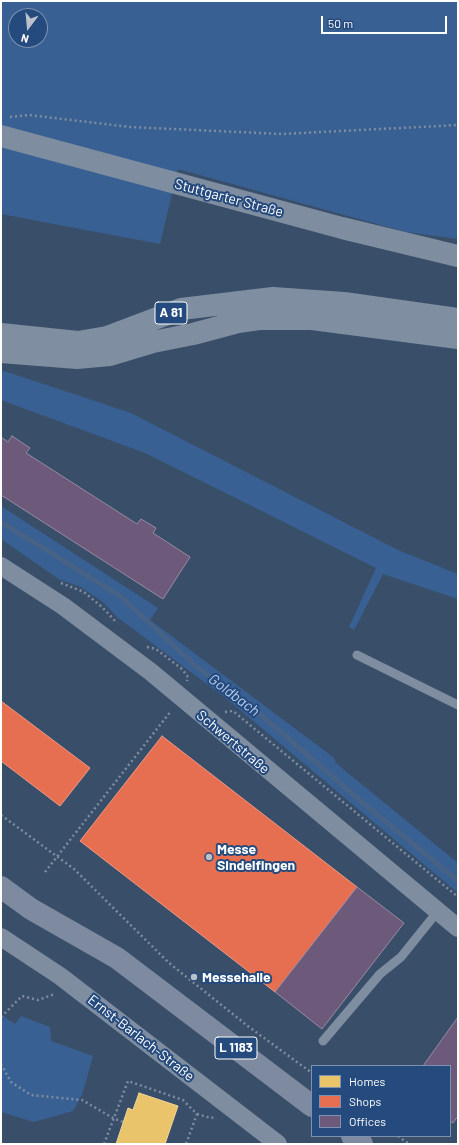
<!DOCTYPE html>
<html>
<head>
<meta charset="utf-8">
<style>
  body { margin:0 }
  #map { position:relative; width:459px; height:1145px; overflow:hidden; background:#394e69; font-family:Barlow,sans-serif }
  canvas { display:block }
  .frame { position:absolute; inset:0; border:2px solid #fff; pointer-events:none }
  .legend { position:absolute; left:311px; top:1065px; width:140px; height:72px; box-sizing:border-box; background:#254a7d; border:1px solid #7c92b1; margin:0; padding:5px 7px; list-style:none; font-size:12px; color:#fff }
  .legend li { display:flex; align-items:center; gap:8px; height:20px }
  .legend b { width:20px; border:1px solid #7c92b1 }
  .north { position:absolute; left:8px; top:8px; width:40px; height:40px; box-sizing:border-box; background:#254a7d; border:1px solid #7c92b1; border-radius:50%; rotate:196deg; font-size:11px; font-weight:700; line-height:16px; text-align:center; color:#fff }
  .north::after { content:''; display:block; margin:auto; width:14px; height:18px; background:#bac1ca; clip-path:polygon(50% 0,100% 100%,50% 72%,0 100%) }
  .scale { position:absolute; left:321px; top:16px; width:126px; height:18px; box-sizing:border-box; border:2px solid #fff; border-top:0; padding-left:5px; font-size:12px; line-height:14px; white-space:nowrap; color:#fff; -webkit-text-stroke:3px #254a7d; paint-order:stroke }
</style>
</head>
<body>
<div id="map">
<canvas width="459" height="1145"></canvas>
<div class="frame"></div>
<ul class="legend">
<li><b style="height:11px;background:#e9c46a"></b>Homes</li>
<li><b style="height:11px;background:#e76f51"></b>Shops</li>
<li><b style="height:11px;background:#6d597a"></b>Offices</li>
</ul>
<div class="north">N</div>
<div class="scale">50 m</div>
</div>
<script>
const g = document.querySelector('canvas').getContext('2d');
g.lineJoin = 'round';
function fill(path, color) {
  g.fillStyle = color;
  g.fill(path, 'evenodd');
}
function poly(rows) {
  const path = new Path2D();
  for (const r of rows) {
    path.moveTo(r[0], r[1]);
    for (let i = 2; i < r.length; i += 2) path.lineTo(r[i], r[i + 1]);
  }
  return path;
}
function stroke(path, color, width, dash) {
  g.strokeStyle = color;
  g.lineWidth = width;
  g.lineCap = dash ? 'butt' : 'round';
  g.setLineDash(dash || []);
  g.stroke(path);
}
function write(font, color, halo, rows, align = 'center') {
  g.font = font + ' Barlow,sans-serif';
  g.lineWidth = 4;
  g.setLineDash([]);
  g.textBaseline = 'middle';
  g.strokeStyle = halo;
  g.fillStyle = color;
  for (const [text, x, y, turn = 0] of rows) {
    g.save();
    g.translate(x, y);
    g.rotate((+turn || 0) * Math.PI / 180);
    g.textAlign = isNaN(turn) ? turn : align;
    if (halo) g.strokeText(text, 0, 0);
    g.fillText(text, 0, 0);
    g.restore();
  }
}
fill(poly([
  [1,1,458,1,458,239,406,232,178,169,160,244,1,214],
  [16,16,40,16,40,40,16,40],
  [1,370,131,413,398,550,458,574,458,599,383,574,354,630,349,627,376,568,145,453,1,400],
  [1,506,158,608,150,620,333,757,337,764,458,863,458,893,227,699,117,617,103,602,79,586,60,580,1,539],
  [1,1015,15,1024,21,1016,50,1027,51,1041,93,1056,82,1095,73,1111,34,1122,1,1112]
]), '#396093');
const homes = poly([
  [139,1093,178,1106,165,1144,116,1144,128,1108,133,1110,139,1093]
]);
fill(homes, '#e9c46a');
stroke(homes, '#f0d697', 1);
const shops = poly([
  [1,701,90,768,60,806,1,761,1,701],
  [162,736,357,887,275,992,80,841,162,736]
]);
fill(shops, '#e76f51');
stroke(shops, '#ee9a85', 1);
const offices = poly([
  [12,436,30,448,26,453,137,524,141,519,156,528,153,533,190,557,163,599,1,495,1,437,8,442,12,436],
  [357,887,404,923,322,1029,275,992,357,887],
  [458,1017,458,1116,453,1123,450,1121,450,1066,423,1066,458,1017]
]);
fill(offices, '#6d597a');
stroke(offices, '#998ba2', 1);
stroke(poly([
  [1,522,120,596,197,667,246,702,363,803,458,881]
]), '#486286', 5);
stroke(poly([
  [10,117,29,115,130,127,282,134,458,125],
  [61,583,84,592,103,608,117,623],
  [147,647,156,649,182,669,188,677,187,681],
  [225,712,233,711,458,897],
  [1,815,74,869,169,963,249,1027,312,1073],
  [45,872,171,711],
  [1,1017,22,996,38,1000,55,994],
  [1,1064,11,1082,31,1095,82,1100,113,1118,123,1122],
  [197,1114,211,1118,215,1117],
  [398,1136,409,1144],
  [104,1144,128,1081,183,1100,197,1114,186,1144]
]), '#7e8da0', 2.5, [2, 3]);
stroke(poly([
  [357,655,458,705],
  [323,1041,380,974,401,957,438,911]
]), '#7e8da0', 9);
stroke(poly([
  [1,566,63,606,151,672,458,928],
  [1,937,60,976,278,1144]
]), '#7e8da0', 18);
stroke(poly([
  [1,136,342,228,458,256]
]), '#7e8da0', 22);
stroke(poly([
  [1,887,31,909,117,958,312,1106],
  [352,1136,362,1144]
]), '#7d8a9f', 22);
stroke(poly([
  [1,334,78,342,107,337,181,309,273,298,344,303,458,319],
  [1,352,77,358,110,355,153,342,193,334,238,322,259,319,312,319,458,338]
]), '#7f8ea0', 22);
for (const [x, y, r, color] of [
  [209,857,4,"#bac1ca"],
  [194,977,4,"#bac1ca"]
]) {
  const dot = new Path2D();
  dot.arc(x, y, r, 0, 2 * Math.PI);
  g.fillStyle = color;
  g.fill(dot);
  stroke(dot, '#254a7d', 1.5);
}
for (const [x, y, w] of [
  [171,313,32],
  [236,1048,42]
]) {
  const box = new Path2D();
  box.roundRect(x - w / 2, y - 11, w, 22, 3);
  g.fillStyle = '#254a7d';
  g.fill(box);
  stroke(box, '#fff', 1);
}
write('bold 13px', '#fff', null, [
  ["A 81",171,313],
  ["L 1183",236,1048]
]);
write('14px', '#fff', '#254a7d', [
  ["Stuttgarter Straße",229,198,15],
  ["Schwertstraße",233,742,40],
  ["Ernst-Barlach-Straße",141,1038,38]
]);
write('bold 14px', '#fff', '#254a7d', [
  ["Messe",217,849],
  ["Sindelfingen",217,865],
  ["Messehalle",202,977]
], 'left');
write('italic 15px', '#b6ceed', '#254a7d', [
  ["Goldbach",234,695,37]
]);
</script>
</body>
</html>
